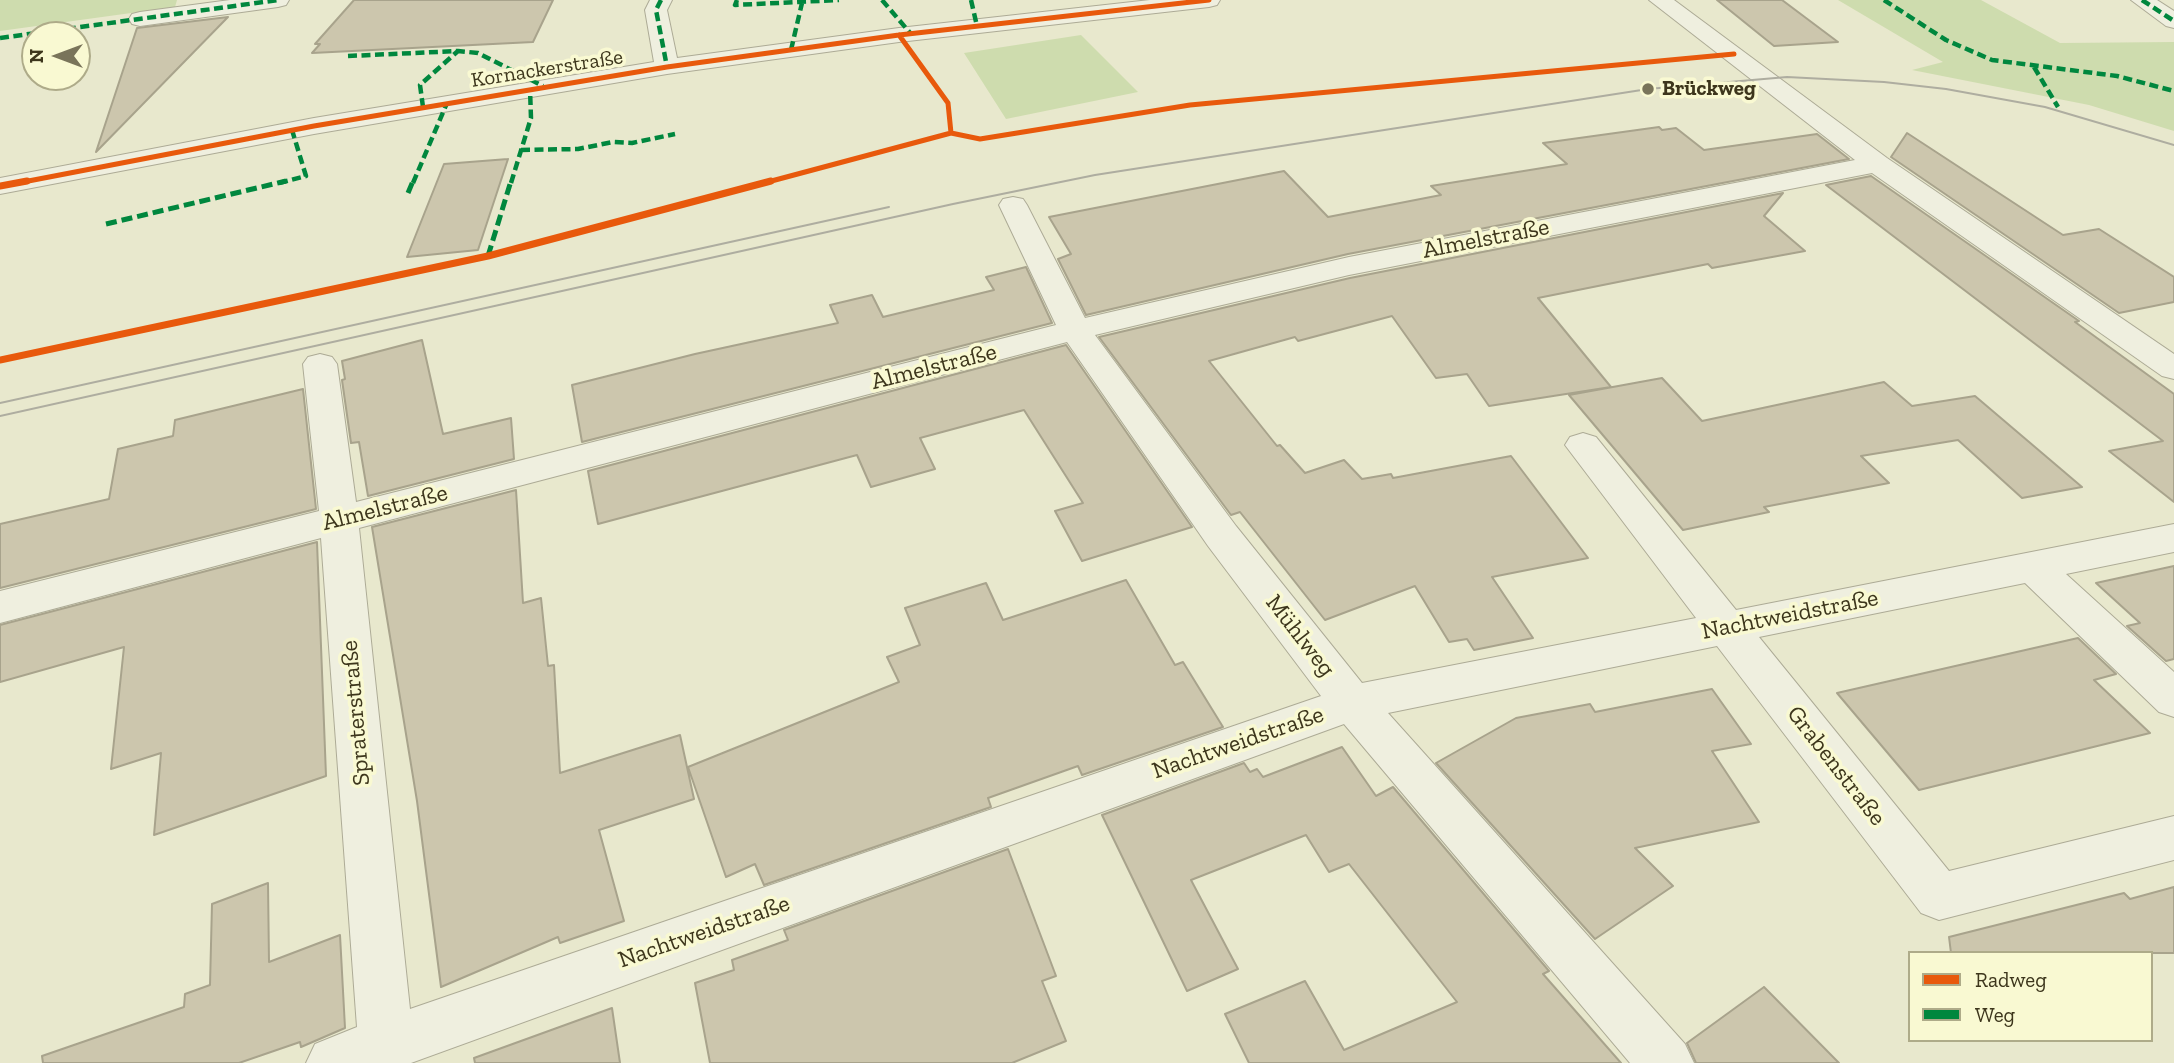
<!DOCTYPE html>
<html>
<head>
<meta charset="utf-8">
<style>
  body { margin:0 }
  #map { position:relative; width:2174px; height:1063px; overflow:hidden; background:#e8e8cd; font-family:"Zilla Slab",serif }
  canvas { display:block }
  .legend { position:absolute; left:1908px; top:951px; width:245px; height:91px; box-sizing:border-box; background:#f9f9d2; border:2px solid #aeab89; margin:0; padding:9px 12px; list-style:none; font-size:21px; color:#3d361c }
  .legend li { display:flex; align-items:center; gap:14px; height:35px }
  .legend b { width:35px; border:2px solid #aeab89 }
  .north { position:absolute; left:21px; top:21px; width:70px; height:70px; box-sizing:border-box; background:#f9f9d2; border:2px solid #aeab89; border-radius:50%; rotate:270deg; font-size:19px; font-weight:700; line-height:28px; text-align:center; color:#3d361c }
  .north::after { content:''; display:block; margin:auto; width:24px; height:32px; background:#79745a; clip-path:polygon(50% 0,100% 100%,50% 72%,0 100%) }
</style>
</head>
<body>
<div id="map">
<canvas width="2174" height="1063"></canvas>
<ul class="legend">
<li><b style="height:9px;background:#e8590c"></b>Radweg</li>
<li><b style="height:9px;background:#00873e"></b>Weg</li>
</ul>
<div class="north">N</div>
</div>
<script>
const g = document.querySelector('canvas').getContext('2d');
g.lineJoin = 'round';
function fill(path, color) {
  g.fillStyle = color;
  g.fill(path, 'evenodd');
}
function poly(rows) {
  const path = new Path2D();
  for (const r of rows) {
    path.moveTo(r[0], r[1]);
    for (let i = 2; i < r.length; i += 2) path.lineTo(r[i], r[i + 1]);
  }
  return path;
}
function stroke(path, color, width, dash) {
  g.strokeStyle = color;
  g.lineWidth = width;
  g.lineCap = dash ? 'butt' : 'round';
  g.setLineDash(dash || []);
  g.stroke(path);
}
function write(font, color, halo, rows, align = 'center') {
  g.font = font + ' "Zilla Slab",serif';
  g.lineWidth = 7;
  g.setLineDash([]);
  g.textBaseline = 'middle';
  g.strokeStyle = halo;
  g.fillStyle = color;
  for (const [text, x, y, turn = 0] of rows) {
    g.save();
    g.translate(x, y);
    g.rotate((+turn || 0) * Math.PI / 180);
    g.textAlign = isNaN(turn) ? turn : align;
    if (halo) g.strokeText(text, 0, 0);
    g.fillText(text, 0, 0);
    g.restore();
  }
}
fill(poly([
  [0,0,177,0,175,7,0,31],
  [1838,0,1981,0,2060,43,2174,42,2174,131,2089,105,1912,70,1943,62],
  [1081,35,1138,92,1006,119,964,53]
]), '#cedcae');
const building = poly([
  [354,0,553,0,533,42,312,53,320,44,315,44,354,0],
  [1717,0,1782,0,1838,42,1774,46,1717,0],
  [228,17,96,152,137,28,228,17],
  [1659,127,1662,130,1676,128,1704,150,1817,134,1849,159,1348,254,1086,315,1058,259,1071,254,1049,217,1284,171,1328,217,1441,195,1431,186,1567,164,1543,143,1659,127],
  [1907,133,2063,235,2099,229,2174,277,2174,302,2119,313,1891,157,1907,133],
  [508,159,478,250,407,257,444,164,508,159],
  [1871,176,2079,321,2075,322,2174,394,2174,502,2109,451,2163,441,1826,185,1871,176],
  [1783,193,1764,216,1805,251,1712,268,1708,264,1538,298,1611,387,1489,406,1467,374,1436,378,1392,316,1298,341,1295,337,1209,361,1277,446,1280,445,1305,473,1344,460,1362,479,1391,474,1393,478,1511,456,1588,558,1492,577,1533,638,1474,650,1467,639,1449,642,1415,586,1325,620,1240,512,1231,515,1099,337,1350,278,1783,193],
  [1026,267,1052,323,582,442,572,385,695,354,838,323,830,305,872,295,883,317,994,290,986,277,1026,267],
  [422,340,443,434,511,418,514,459,368,496,359,442,351,443,342,380,345,379,342,361,422,340],
  [1066,345,1192,527,1082,561,1055,511,1083,503,1024,410,920,438,935,469,871,487,857,455,598,524,588,471,1066,345],
  [1662,378,1702,421,1884,382,1912,406,1975,396,2082,487,2022,498,1958,440,1861,456,1889,483,1764,507,1769,512,1683,530,1569,395,1662,378],
  [303,389,316,509,0,588,0,524,109,499,118,449,173,436,175,420,303,389],
  [516,490,523,603,541,598,548,666,554,665,560,773,680,735,694,799,599,830,624,921,560,943,558,937,441,987,417,801,372,527,516,490],
  [317,542,326,776,154,835,161,753,111,769,124,647,0,682,0,625,317,542],
  [2174,566,2174,659,2166,661,2127,626,2140,623,2096,583,2174,566],
  [1126,580,1175,665,1183,662,1223,727,1082,775,1078,766,988,798,991,807,764,885,755,864,726,877,688,767,899,682,887,657,920,645,905,608,986,583,1003,620,1126,580],
  [2078,638,2116,674,2094,680,2150,733,1919,790,1837,693,2078,638],
  [1712,689,1751,744,1712,751,1759,822,1635,848,1673,886,1595,939,1436,763,1516,718,1590,704,1595,712,1712,689],
  [1342,747,1376,796,1393,787,1549,971,1543,974,1621,1063,1249,1063,1225,1014,1305,981,1344,1050,1457,1002,1349,864,1329,872,1306,835,1191,880,1238,969,1187,991,1102,815,1244,763,1250,772,1257,769,1263,777,1342,747],
  [1008,849,1056,976,1042,981,1066,1041,1012,1063,710,1063,695,983,734,970,732,960,788,940,784,930,1008,849],
  [268,883,269,962,340,935,345,1028,301,1047,300,1042,239,1063,43,1063,42,1056,184,1007,185,994,210,985,212,904,268,883],
  [2174,887,2174,953,1951,953,1949,937,2124,893,2130,899,2174,887],
  [1764,987,1839,1063,1696,1063,1687,1043,1764,987],
  [612,1008,620,1063,475,1063,474,1058,612,1008]
]);
fill(building, '#ccc6ad');
stroke(building, '#a8a38c', 2);
const street = poly([
  [230,0,289,0,286,5,278,7,140,26,132,24,129,19,132,14,140,12,230,0],
  [650,0,672,0,667,10,677,58,899,28,1150,0,1220,0,1217,5,1209,7,899,42,667,74,314,134,0,194,0,178,314,118,654,62,645,10,650,0],
  [1649,0,1674,0,1887,158,2174,354,2174,379,2162,376,1872,173,1349,275,1095,335,1236,526,1362,683,1696,618,1565,445,1570,437,1583,433,1596,437,1736,610,2174,524,2174,552,2066,574,2174,672,2174,717,2159,712,2025,583,1759,637,1949,871,2174,816,2174,860,1939,920,1921,913,1717,646,1388,713,1685,1044,1694,1063,1630,1063,1344,724,411,1063,306,1063,315,1044,357,1027,321,538,0,623,0,591,319,511,303,364,308,357,320,354,332,357,337,364,356,502,1056,325,999,205,1003,199,1013,197,1023,199,1027,205,1085,318,1349,257,1855,160,1649,0],
  [1067,342,1208,546,1321,696,410,1009,359,528,1067,342],
  [2131,0,2157,0,2174,11,2174,28,2166,26,2131,0]
]);
stroke(street, '#adab96', 2);
fill(street, '#efefdf');
stroke(poly([
  [0,403,889,207],
  [0,416,953,204,1095,175,1648,89,1787,77,1884,82,1946,89,2045,107,2174,145]
]), '#aeada0', 2);
stroke(poly([
  [661,0,656,10,667,67],
  [737,0,735,5,839,0],
  [882,0,911,34],
  [971,0,977,26],
  [1884,0,1946,40,1992,60,2117,76,2174,91],
  [2142,0,2174,21],
  [0,38,278,0],
  [791,50,802,3],
  [348,56,458,51,478,53,543,86],
  [2034,67,2058,107],
  [423,107,420,85,458,51],
  [521,150,578,149,613,142,632,143,675,134],
  [279,183,306,176,292,130],
  [413,183,447,103],
  [511,183,531,118,530,89]
]), '#00873e', 4.5, [9, 4.5]);
stroke(poly([
  [408,193,413,181],
  [106,224,286,181],
  [488,256,511,181]
]), '#00873e', 5, [11, 5]);
stroke(poly([
  [899,35,948,103,951,133],
  [18,183,314,126,667,67,899,35,1209,0],
  [764,183,951,133,980,139,1190,105,1734,54]
]), '#e8590c', 5);
stroke(poly([
  [0,186,27,181],
  [0,360,488,256,771,181]
]), '#e8590c', 7);
for (const [x, y, r, color] of [
  [1648,89,7,"#79745a"]
]) {
  const dot = new Path2D();
  dot.arc(x, y, r, 0, 2 * Math.PI);
  g.fillStyle = color;
  g.fill(dot);
  stroke(dot, '#f9f9d2', 2.5);
}
write('21px', '#3d361c', '#f9f9d2', [
  ["Kornackerstraße",547,69,-9]
]);
write('bold 21px', '#3d361c', '#f9f9d2', [
  ["Brückweg",1662,89]
], 'left');
write('24px', '#3d361c', '#f9f9d2', [
  ["Almelstraße",1486,239,-11],
  ["Almelstraße",934,367,-14],
  ["Almelstraße",385,508,-14],
  ["Nachtweidstraße",1790,615,-11],
  ["Mühlweg",1300,636,52],
  ["Spraterstraße",356,713,-95],
  ["Nachtweidstraße",1238,743,-19],
  ["Grabenstraße",1836,766,52],
  ["Nachtweidstraße",704,932,-19]
]);
</script>
</body>
</html>
